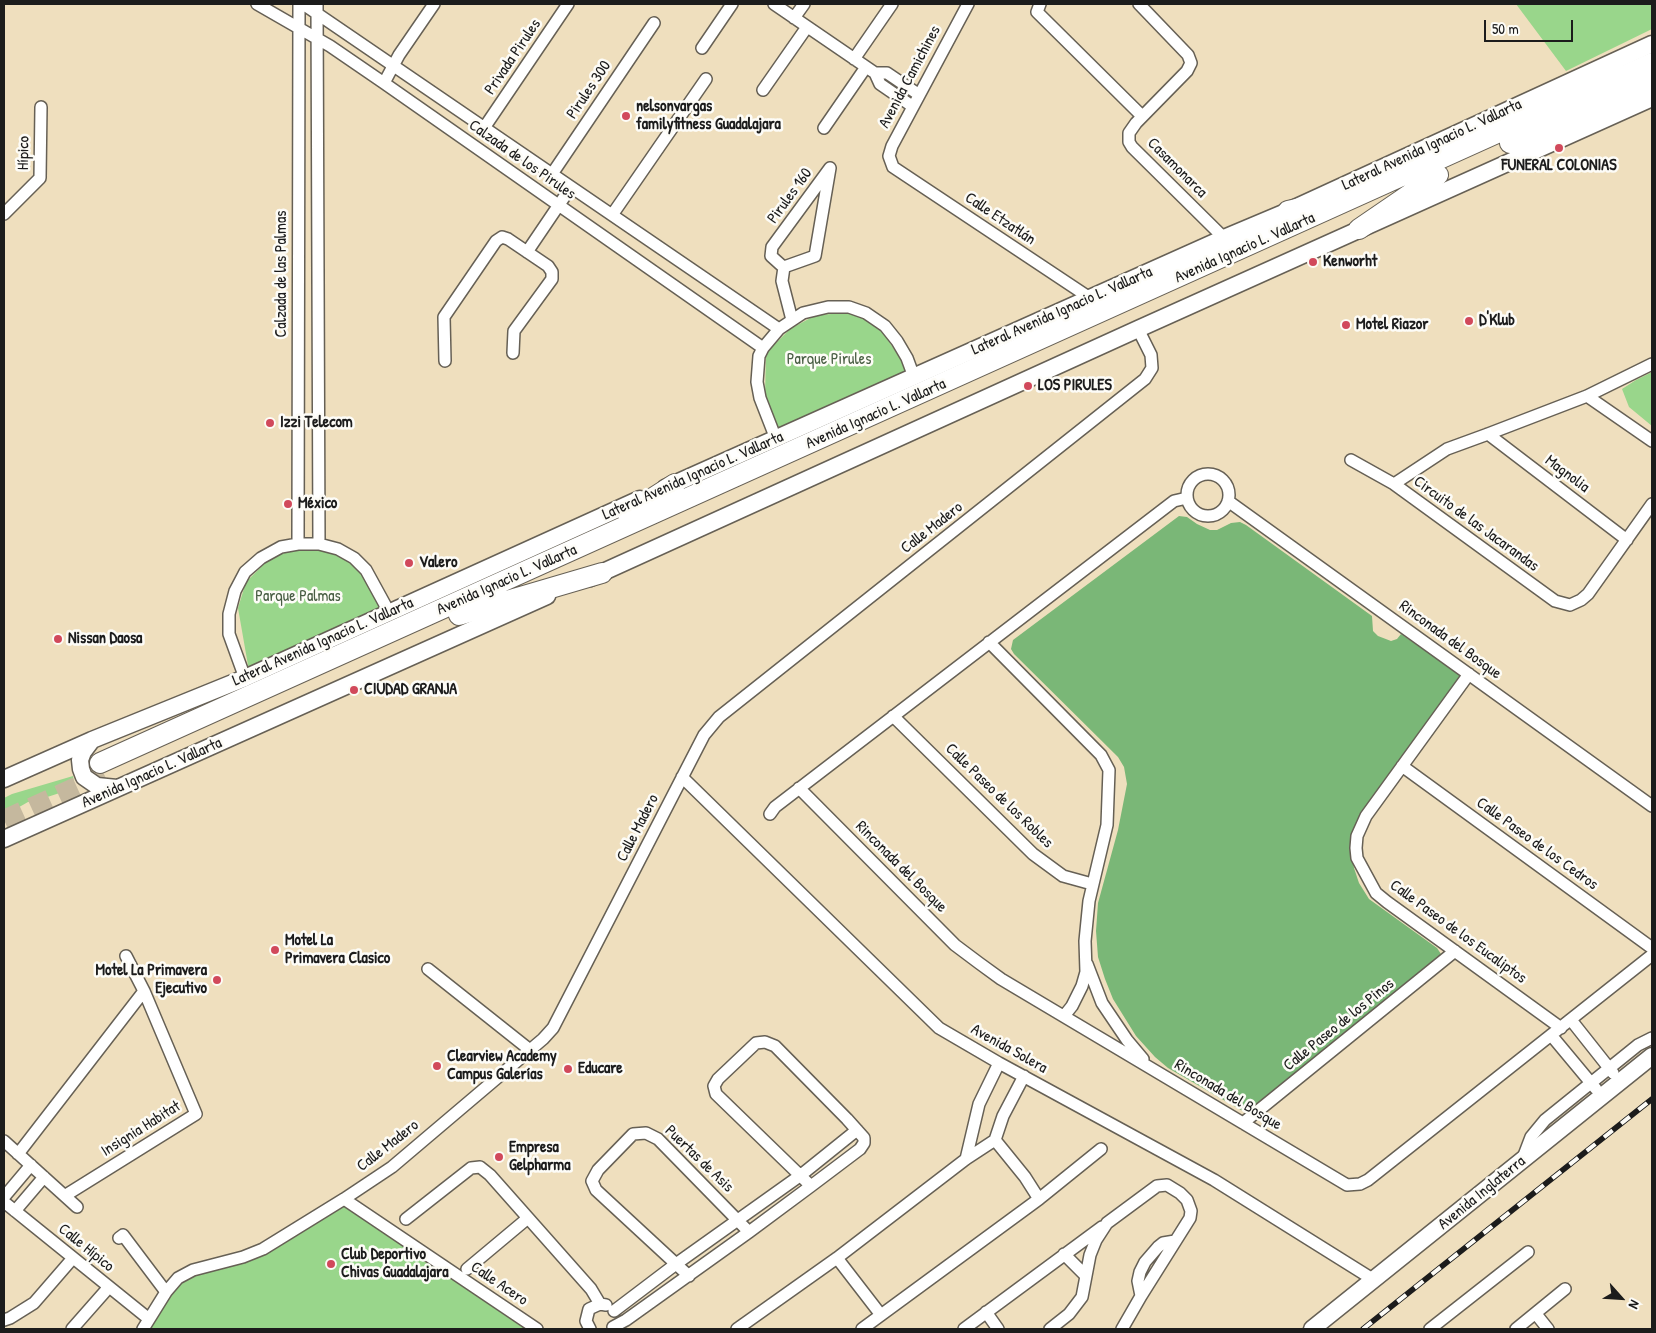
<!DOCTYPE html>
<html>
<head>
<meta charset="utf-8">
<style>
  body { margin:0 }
  #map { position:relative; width:1656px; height:1333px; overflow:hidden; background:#efdfbe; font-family:"Patrick Hand",sans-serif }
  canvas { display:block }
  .frame { position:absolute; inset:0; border:5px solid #1c1c1c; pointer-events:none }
  .north { position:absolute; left:1596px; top:1273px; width:50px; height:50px; -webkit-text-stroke:4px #fdfcf7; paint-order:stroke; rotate:116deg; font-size:14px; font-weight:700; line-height:20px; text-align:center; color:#1c1c1c }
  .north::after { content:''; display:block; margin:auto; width:18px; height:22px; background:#1c1c1c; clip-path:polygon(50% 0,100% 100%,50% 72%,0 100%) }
  .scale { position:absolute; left:1484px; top:20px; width:89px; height:22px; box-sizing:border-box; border:2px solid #1c1c1c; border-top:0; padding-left:6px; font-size:15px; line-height:18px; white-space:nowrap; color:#1c1c1c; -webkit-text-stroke:4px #fdfcf7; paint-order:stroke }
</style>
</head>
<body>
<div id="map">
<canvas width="1656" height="1333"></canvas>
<div class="frame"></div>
<div class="north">N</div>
<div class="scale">50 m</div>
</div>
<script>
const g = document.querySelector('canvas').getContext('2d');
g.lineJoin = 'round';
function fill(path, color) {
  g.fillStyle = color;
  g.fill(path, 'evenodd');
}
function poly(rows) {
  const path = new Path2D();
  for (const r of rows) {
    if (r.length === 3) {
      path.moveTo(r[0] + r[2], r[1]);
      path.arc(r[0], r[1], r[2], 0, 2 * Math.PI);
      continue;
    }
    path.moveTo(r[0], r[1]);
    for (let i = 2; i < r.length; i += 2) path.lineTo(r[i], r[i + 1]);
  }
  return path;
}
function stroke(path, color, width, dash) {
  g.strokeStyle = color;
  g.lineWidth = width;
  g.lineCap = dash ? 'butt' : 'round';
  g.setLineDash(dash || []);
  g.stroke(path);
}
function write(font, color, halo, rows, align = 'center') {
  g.font = font + ' "Patrick Hand",sans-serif';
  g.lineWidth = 5;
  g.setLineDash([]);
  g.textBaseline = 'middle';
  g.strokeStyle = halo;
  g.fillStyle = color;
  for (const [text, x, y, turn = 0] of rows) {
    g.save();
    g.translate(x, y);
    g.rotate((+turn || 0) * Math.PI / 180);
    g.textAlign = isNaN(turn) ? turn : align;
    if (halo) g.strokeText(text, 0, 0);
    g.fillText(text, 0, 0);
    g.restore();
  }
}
fill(poly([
  [1516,4,1652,4,1652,29,1566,71],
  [847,313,864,318,881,329,910,374,780,431,765,395,766,353,790,329,816,315],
  [1652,372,1652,426,1629,407,1622,389,1636,380],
  [299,549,320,550,342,557,363,574,383,610,249,671,238,608,246,582,271,557],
  [73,776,75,788,35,801,28,802,14,810,15,813,4,818,4,798,12,794],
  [346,1205,528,1329,149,1329,170,1294,195,1272,265,1255]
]), '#99d68b');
fill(poly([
  [1179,516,1187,517,1197,524,1210,530,1217,530,1231,523,1240,522,1246,525,1372,616,1373,631,1378,636,1391,641,1397,639,1401,634,1458,673,1461,680,1364,816,1352,854,1354,868,1359,883,1369,899,1437,948,1441,954,1441,961,1253,1113,1247,1113,1241,1110,1168,1068,1155,1057,1136,1036,1113,999,1105,979,1098,957,1096,931,1098,903,1118,830,1127,784,1124,767,1118,757,1014,654,1011,649,1013,640]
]), '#7ab777');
stroke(poly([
  [4,820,105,774]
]), '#c5b89e', 20, [20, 10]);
const street = poly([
  [257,4,330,46,384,83,763,348],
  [303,4,779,329],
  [317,4,319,544],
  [774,4,875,73],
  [968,4,892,146,889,156,893,167,1090,298],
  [1040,4,1037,12,1142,116],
  [1139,4,1188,55,1191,63,1187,71,1136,123,1129,133,1129,142,1132,147,1224,238],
  [794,18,804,4],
  [702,48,732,4],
  [854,59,892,4],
  [875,73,880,84,912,106],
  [875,73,887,73,918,94],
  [384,83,399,55,434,4],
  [763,90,807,27],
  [484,128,568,4],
  [824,128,866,67],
  [830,168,815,256,784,267,781,265,771,256,772,247,830,168],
  [552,174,654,23],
  [4,214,40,178,41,107],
  [612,215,706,79],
  [527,252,571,187],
  [784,267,782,281,792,320],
  [445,361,444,317,496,241,502,237,508,239,548,266,552,272,552,279,514,331,513,353],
  [1587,396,1652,441],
  [1488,434,1627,540],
  [776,439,760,398,757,382,759,356,763,348,779,329,803,313,828,307,849,307,866,313,885,326,897,341,907,358,914,377],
  [1351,460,1394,484,1555,601,1570,605,1581,600,1588,594,1652,504],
  [1208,495,21],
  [1394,484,1447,449,1488,434,1587,396,1652,364],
  [1228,501,1652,806],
  [298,544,299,4],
  [989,642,1101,755,1109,770,1107,825,1089,901,1085,941,1086,972,1082,986,1072,1006,1064,1016],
  [1469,674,1366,816,1357,836,1356,848,1357,858,1376,893,1387,902,1561,1028],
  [245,678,229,634,229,614,235,591,245,572,261,558,281,547,298,544,319,544,338,549,354,558,366,570,389,612],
  [893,716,1033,854,1063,876,1092,884],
  [1402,766,1652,948],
  [682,777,939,1028,999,1063,1214,1180,1374,1280],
  [799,788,955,945,979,963,1001,979,1347,1185,1360,1184,1368,1180,1652,955],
  [770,814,775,807,1174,501,1187,498],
  [1087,964,1102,1003,1127,1040,1143,1059],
  [428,969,530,1050],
  [1571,1020,1613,1073],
  [1551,1035,1596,1089],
  [1243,1123,1455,951],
  [995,1140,1025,1177,1039,1199],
  [4,1141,77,1207],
  [18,1154,144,991],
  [1523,1158,1531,1137,1545,1120,1638,1045,1652,1038],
  [966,1159,979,1104,999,1063],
  [66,1195,196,1114,144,991,126,956],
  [4,1197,31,1165],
  [344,1199,537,1329],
  [4,1202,149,1319],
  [15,1211,44,1177],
  [406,1219,471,1168,480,1167,490,1175,591,1289,600,1304],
  [119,1238,123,1235,166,1292],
  [1064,1254,1086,1276],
  [837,1258,881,1315],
  [467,1269,528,1218],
  [689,1276,596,1190,592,1181,598,1170,633,1134,646,1133,658,1139,749,1232],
  [1141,1296,1138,1281,1140,1272,1145,1262,1158,1247,1163,1243,1175,1241],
  [614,1311,676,1264,801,1175,857,1130],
  [986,1312,998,1329],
  [1536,1314,1548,1329],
  [4,1320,10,1318,34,1303,73,1258],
  [613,1327,626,1320,749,1232,811,1186,860,1149,864,1143,864,1138,847,1119,775,1046,765,1042,756,1043,718,1079,714,1086,716,1094,811,1186],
  [72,1329,109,1287],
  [143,1329,166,1292,178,1278,193,1270,243,1257,263,1249,344,1199,392,1167,543,1039,553,1028,704,735,719,717,1145,379,1152,368,1151,355,1138,329],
  [590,1329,586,1321,589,1309,600,1304,606,1305],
  [737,1329,837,1258,966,1159,995,1140,1003,1116,1024,1076],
  [862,1329,1039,1199,1101,1149],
  [964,1329,1102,1227],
  [1050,1329,1069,1314,1082,1297,1090,1255,1096,1240,1107,1223,1157,1186,1167,1185,1180,1193,1187,1200,1191,1211,1190,1218,1141,1296,1122,1329],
  [1430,1329,1528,1252],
  [1516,1329,1565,1289]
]);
const secondary = poly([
  [665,488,1224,238,1288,211,1652,44],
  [590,578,1138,329,1652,98],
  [92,740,83,752,80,760,81,769,84,777,97,786,117,788],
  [4,779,92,740,245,678,640,499],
  [4,839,547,596],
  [1312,1329,1652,1056]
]);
const highway = poly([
  [1510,143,1652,80],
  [1288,211,1323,203],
  [1359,229,1438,175],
  [628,514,675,484],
  [459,615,602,573],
  [100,763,1652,63]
]);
stroke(street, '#666055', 14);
stroke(secondary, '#666055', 19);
stroke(highway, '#666055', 22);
stroke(street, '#fff', 11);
stroke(secondary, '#fff', 16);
stroke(highway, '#fff', 20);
const rail = poly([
  [1363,1329,1652,1099]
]);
stroke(rail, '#1c1c1c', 5.5);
stroke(rail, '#fdfcf7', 4, [11]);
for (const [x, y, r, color] of [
  [626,116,5,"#d1495b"],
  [1559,148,5,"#d1495b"],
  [1313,262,5,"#d1495b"],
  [1469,321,5,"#d1495b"],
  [1346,325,5,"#d1495b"],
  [1028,386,5,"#d1495b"],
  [270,423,5,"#d1495b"],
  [288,504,5,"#d1495b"],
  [409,563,5,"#d1495b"],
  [58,639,5,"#d1495b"],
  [354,690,5,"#d1495b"],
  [275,950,5,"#d1495b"],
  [217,980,5,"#d1495b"],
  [437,1066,5,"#d1495b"],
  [568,1069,5,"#d1495b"],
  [499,1157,5,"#d1495b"],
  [331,1264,5,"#d1495b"]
]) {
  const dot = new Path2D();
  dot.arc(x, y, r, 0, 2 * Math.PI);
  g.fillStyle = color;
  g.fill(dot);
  stroke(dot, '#fdfcf7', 2);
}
write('16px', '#1c1c1c', '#fdfcf7', [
  ["Privada Pirules",513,57,-56],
  ["Avenida Camichines",910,77,-62],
  ["Pirules 300",589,90,-56],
  ["Lateral Avenida Ignacio L. Vallarta",1432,145,-25],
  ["Hípico",24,153,-89],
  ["Calzada de los Pirules",522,160,35],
  ["Casamonarca",1177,168,45],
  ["Pirules 160",790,196,-54],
  ["Calle Etzatlán",1000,219,34],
  ["Avenida Ignacio L. Vallarta",1245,248,-24],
  ["Calzada de las Palmas",282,274,-90],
  ["Lateral Avenida Ignacio L. Vallarta",1062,311,-24],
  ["Avenida Ignacio L. Vallarta",876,414,-24],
  ["Magnolia",1567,474,37],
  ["Lateral Avenida Ignacio L. Vallarta",693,476,-24],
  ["Circuito de las Jacarandas",1476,524,36],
  ["Calle Madero",932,528,-38],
  ["Avenida Ignacio L. Vallarta",507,580,-24],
  ["Rinconada del Bosque",1450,640,36],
  ["Lateral Avenida Ignacio L. Vallarta",323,642,-24],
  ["Avenida Ignacio L. Vallarta",152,773,-24],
  ["Calle Paseo de los Robles",999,796,44],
  ["Calle Madero",638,828,-63],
  ["Calle Paseo de los Cedros",1537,844,36],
  ["Rinconada del Bosque",901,867,45],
  ["Calle Paseo de los Eucaliptos",1458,932,36],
  ["Calle Paseo de los Pinos",1339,1025,-39],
  ["Avenida Solera",1009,1049,29],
  ["Rinconada del Bosque",1228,1095,31],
  ["Insignia Habitat",141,1129,-32],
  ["Calle Madero",388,1146,-38],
  ["Puertas de Asis",699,1159,44],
  ["Avenida Inglaterra",1482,1193,-39],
  ["Calle Hípico",86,1248,39],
  ["Calle Acero",499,1284,34]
]);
write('bold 16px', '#1c1c1c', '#fdfcf7', [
  ["nelsonvargas",636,107],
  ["familyfitness Guadalajara",636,125],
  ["FUNERAL COLONIAS",1559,166,"center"],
  ["Kenworht",1323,262],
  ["D'Klub",1479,321],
  ["Motel Riazor",1356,325],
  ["LOS PIRULES",1038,386],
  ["Izzi Telecom",280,423],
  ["México",298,504],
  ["Valero",419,563],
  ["Nissan Daosa",68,639],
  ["CIUDAD GRANJA",364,690],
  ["Motel La",285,941],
  ["Primavera Clasico",285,959],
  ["Motel La Primavera",207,971,"right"],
  ["Ejecutivo",207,989,"right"],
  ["Clearview Academy",447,1057],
  ["Campus Galerías",447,1075],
  ["Educare",578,1069],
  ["Empresa",509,1148],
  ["Gelpharma",509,1166],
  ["Club Deportivo",341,1255],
  ["Chivas Guadalajara",341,1273]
], 'left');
write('16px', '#485d43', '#fdfcf7', [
  ["Parque Pirules",829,360],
  ["Parque Palmas",298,597]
]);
</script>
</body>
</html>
